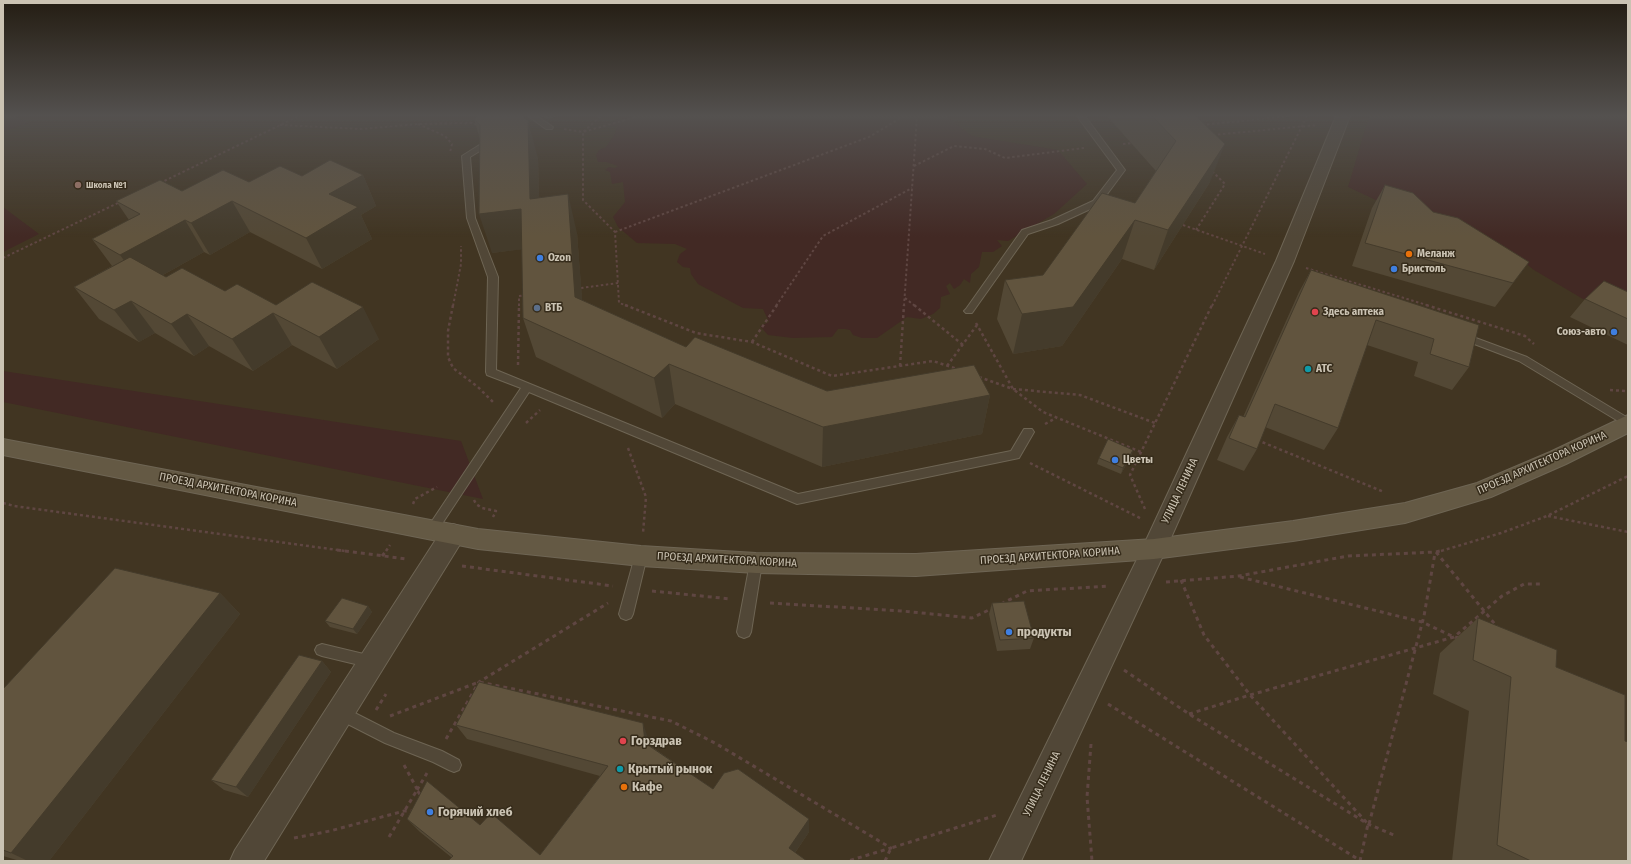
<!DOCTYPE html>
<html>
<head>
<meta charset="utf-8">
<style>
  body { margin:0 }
  #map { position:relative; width:1631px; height:864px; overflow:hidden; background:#413522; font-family:"Fira Sans Condensed",sans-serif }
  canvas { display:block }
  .frame { position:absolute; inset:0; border:4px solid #cbc3b3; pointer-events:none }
</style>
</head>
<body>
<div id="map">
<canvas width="1631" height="864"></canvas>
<div class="frame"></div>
</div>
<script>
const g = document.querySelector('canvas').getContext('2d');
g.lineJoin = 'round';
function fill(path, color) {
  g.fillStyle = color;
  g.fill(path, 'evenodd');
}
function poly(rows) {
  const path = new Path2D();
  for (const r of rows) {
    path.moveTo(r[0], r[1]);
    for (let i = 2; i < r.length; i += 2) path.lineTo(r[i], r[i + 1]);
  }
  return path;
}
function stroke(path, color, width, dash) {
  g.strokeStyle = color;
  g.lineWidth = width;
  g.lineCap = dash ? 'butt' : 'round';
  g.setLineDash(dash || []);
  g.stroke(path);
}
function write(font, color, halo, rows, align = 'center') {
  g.font = font + ' "Fira Sans Condensed",sans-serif';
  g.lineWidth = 3;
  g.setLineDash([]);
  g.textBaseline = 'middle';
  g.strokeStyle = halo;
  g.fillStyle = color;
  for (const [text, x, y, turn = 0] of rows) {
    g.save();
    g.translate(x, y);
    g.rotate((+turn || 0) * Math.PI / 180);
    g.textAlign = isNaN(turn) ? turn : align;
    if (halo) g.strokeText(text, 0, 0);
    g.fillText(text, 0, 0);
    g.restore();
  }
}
fill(poly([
  [3,116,14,116,28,123,3,132],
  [634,116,946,116,972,136,1058,150,1087,184,1054,214,1008,241,997,240,1002,246,993,252,982,252,979,267,971,274,970,283,964,279,960,285,954,289,950,283,946,286,950,294,941,297,940,308,933,314,921,319,907,317,877,338,862,338,853,335,850,330,845,329,838,329,832,337,793,338,768,335,760,326,769,322,763,309,743,308,698,284,691,274,690,268,683,267,677,262,680,254,687,249,675,244,637,243,618,227,613,217,625,202,623,182,612,184,610,172,605,170,609,167,615,168,618,166,606,162,598,162,596,155,599,150,606,147,615,134,617,126,610,126,611,123,618,119,632,118],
  [1369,116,1628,116,1628,310,1583,299,1534,270,1505,247,1449,222,1395,209,1348,187],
  [3,207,39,234,3,252],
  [3,371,461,441,483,499,3,402]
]), '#422924');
const lane = poly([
  [528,116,537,116,553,127,552,129,546,129,528,116],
  [1077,116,1085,116,1125,170,1099,205,1058,224,1028,234,972,313,966,313,964,311,966,309,1022,230,1052,220,1093,201,1117,170,1077,116],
  [489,139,492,139,496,141,470,157,475,218,498,277,496,370,798,494,1011,451,1024,429,1032,429,1034,432,1019,458,797,504,529,392,436,533,432,535,428,533,426,530,428,527,521,388,487,375,486,372,488,277,467,218,462,156,489,139],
  [1473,337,1527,357,1628,418,1628,427,1519,361,1469,342,1468,340,1469,338,1473,337],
  [641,551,645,552,647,556,633,614,631,618,626,620,621,618,619,614,635,556,637,552,641,551],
  [756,558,760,559,762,563,751,632,749,636,744,638,739,636,737,632,750,563,752,559,756,558],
  [322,644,372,656,377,658,379,662,377,666,372,668,322,656,317,654,315,650,317,646,322,644],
  [341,706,394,733,442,751,459,760,461,765,459,770,454,772,449,770,433,762,385,743,336,718,334,713,336,708,341,706]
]);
const street = poly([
  [1336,116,1350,116,1294,261,1166,549,1021,861,989,861,1142,549,1276,261,1336,116],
  [453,524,462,527,465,534,462,541,264,861,230,861,235,850,444,527,453,524]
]);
const secondary = poly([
  [1628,415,1628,433,1566,464,1491,497,1405,523,1293,541,1154,559,916,576,756,573,641,566,478,549,3,455,3,439,478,529,641,546,756,553,916,554,1154,539,1293,521,1405,503,1477,483,1550,452,1628,415]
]);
stroke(lane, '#6e6554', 2);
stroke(street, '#6e6554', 2);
stroke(secondary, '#6e6554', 2);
stroke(poly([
  [418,124,445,136,452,144,450,152],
  [280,125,361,129,418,124,472,123,478,125],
  [1202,125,1291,116],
  [564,129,583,132,601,116],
  [1213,135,1317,125],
  [1123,144,1132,143],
  [914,166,954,146,985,149,1005,158,1084,148],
  [160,183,299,116],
  [1183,225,1265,254],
  [1196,230,1225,184,1212,171],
  [615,232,869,137,904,116],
  [3,258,120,202],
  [1306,268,1430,306],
  [581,288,618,283],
  [905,298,915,306],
  [453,306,461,264,461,246],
  [519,306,519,296,526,295],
  [628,306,619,303,615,232,583,200,583,132,639,116],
  [776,306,823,236,912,188],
  [904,306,917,116],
  [1212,306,1307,116]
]), '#5f4642', 2, [2.5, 2.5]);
stroke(poly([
  [453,305,448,331,448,357,453,368,478,387,494,403],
  [625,305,696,333,752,342,832,376,933,361,957,369],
  [914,305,963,345],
  [1426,305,1525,336,1534,344],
  [976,323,1013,389,1043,412,1141,452],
  [752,342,777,305],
  [518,365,519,305],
  [900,366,904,305],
  [947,366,977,325],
  [979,377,1013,389,1080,395,1155,423],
  [1610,390,1625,391],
  [526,423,540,410],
  [1045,424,1056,418],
  [1257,440,1384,492],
  [628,448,646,497,643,533],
  [1030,463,1142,519],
  [474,500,476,504,482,508,496,511,493,517],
  [3,503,14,506,345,551],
  [413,504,415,499,437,487],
  [1145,509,1130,475,1212,305],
  [1548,516,1628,532],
  [386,551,390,545],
  [1441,551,1501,533,1547,516,1628,476]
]), '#5f4642', 2.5, [3, 3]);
stroke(poly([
  [337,550,407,559],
  [1436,552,1498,628],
  [382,556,387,550],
  [462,566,613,586],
  [1240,577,1422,622,1454,637,1460,638],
  [1181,580,1204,635,1250,695,1368,824,1360,861],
  [1166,582,1239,576,1348,556,1436,552,1444,550],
  [652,591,731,599],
  [770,603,902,611,972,618,993,608],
  [1001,604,1027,591,1109,586],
  [1124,670,1189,714,1368,824,1396,836],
  [1108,704,1361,861],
  [376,710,386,694],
  [1189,714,1250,695,1454,637,1502,596,1524,584,1541,584],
  [390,716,479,682,671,721,715,743,891,848,848,861],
  [446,739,479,682,608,603],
  [1091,744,1087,797,1092,861],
  [404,765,417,789],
  [417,790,427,773],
  [1369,824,1424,616,1435,553],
  [389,837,417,790,421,796],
  [294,838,330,831,404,811,413,811],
  [885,861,891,848,997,815]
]), '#5f4642', 3, [4, 4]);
fill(lane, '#514737');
fill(street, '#514737');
fill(secondary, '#645944');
fill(poly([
  [541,116,557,116,548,120],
  [1107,116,1196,116,1210,182,1154,270,1122,259,1062,346,1013,354,997,319,1005,280,1043,275,1135,203,1156,171],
  [474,119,538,158,539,198,577,233,582,300,686,347,827,391,990,395,982,434,822,467,675,404,662,418,536,357,523,318,522,249,492,253,480,139],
  [363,175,376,206,361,215,372,239,322,269,250,232,210,255,204,252,163,275,166,277,276,305,379,339,337,369,292,345,253,371,209,346,194,356,155,333,139,342,99,319,74,287,112,266,92,239,129,220,116,201,182,191,302,176],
  [1385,185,1433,212,1529,262,1495,307,1352,266,1372,208],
  [1311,270,1479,325,1469,367,1452,390,1414,376,1418,362,1367,345,1338,428,1324,450,1265,427,1257,449,1244,471,1217,460,1227,437,1239,415,1243,417,1299,292],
  [1628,292,1628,345,1570,317,1585,299],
  [1133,450,1131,456,1121,474,1097,464,1099,458],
  [220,593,240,614,49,861,20,861,3,856,3,689],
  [992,603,1034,638,1030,649,997,651,989,614],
  [368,606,372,612,357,634,330,627,325,621],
  [1478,618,1556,667,1625,741,1628,861,1452,861,1469,711,1433,694,1440,653],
  [322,661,331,672,248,797,224,790,211,780],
  [456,725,648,738,649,745,713,789,809,819,809,832,795,853,451,857,420,832,407,819,480,825,540,855,600,776,467,739]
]), '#534835');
fill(poly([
  [547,116,557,116,548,120],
  [528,121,538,158,540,238,530,199],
  [1225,144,1210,182,1154,270,1168,230],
  [363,175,376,206,361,215,372,239,322,269,306,238,329,194],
  [568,194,577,233,585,336,575,297],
  [232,201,250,232,210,255,191,223],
  [521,209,533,248,492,253,479,214],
  [185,220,204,252,143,286,120,255],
  [1135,220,1122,259,1062,346,1013,354,1022,314],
  [131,301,155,333,139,342,114,310],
  [363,307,379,339,337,369,319,337],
  [273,313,292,345,253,371,232,339],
  [187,314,209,346,194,356,171,324],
  [669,364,675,404,662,418,654,378],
  [990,395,982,434,822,467,823,427],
  [1133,450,1131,456,1121,474,1123,468],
  [220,593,240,614,49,861,28,861,11,853],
  [368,606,372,612,357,634,353,629],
  [322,661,331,672,248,797,236,787],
  [643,723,648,738,650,757,645,743],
  [809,819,809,832,790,860,789,848]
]), '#443b2b');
const building = poly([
  [480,116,522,116,528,121,530,199,568,194,575,297,686,347,695,337,827,391,974,365,990,395,823,427,669,364,654,378,523,318,521,209,479,214,480,125,474,119,480,116],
  [1152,116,1196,116,1225,144,1168,230,1135,220,1073,307,1022,314,1005,280,1043,275,1102,193,1135,203,1176,141,1152,116],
  [330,160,363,175,329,194,358,207,306,238,232,201,191,223,185,220,120,255,92,239,140,214,116,201,160,180,182,191,223,170,249,182,280,166,302,176,330,160],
  [1385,185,1413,193,1433,212,1458,218,1529,262,1513,283,1365,243,1385,185],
  [130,257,166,277,182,268,225,291,237,284,276,305,312,282,363,307,319,337,273,313,232,339,187,314,171,324,131,301,114,310,74,287,130,257],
  [1311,270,1479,325,1469,367,1430,354,1434,339,1376,320,1338,428,1275,404,1257,449,1229,438,1239,415,1245,417,1311,270],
  [1604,281,1628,292,1628,319,1585,299,1604,281],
  [1108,439,1133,450,1123,468,1099,458,1108,439],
  [115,568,220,593,11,853,3,850,3,689,115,568],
  [342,598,368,606,353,629,325,621,342,598],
  [1024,601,1034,638,1000,640,992,603,1024,601],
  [1478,618,1557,650,1556,667,1625,695,1625,741,1628,742,1628,861,1531,861,1497,845,1511,677,1473,660,1478,618],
  [299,655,322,661,236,787,211,780,299,655],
  [479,682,643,723,645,743,713,789,724,773,738,769,809,819,789,848,807,861,448,861,453,856,407,819,427,781,480,825,491,813,540,855,608,766,456,725,479,682]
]);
fill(building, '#61543e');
stroke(building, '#443b2b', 1);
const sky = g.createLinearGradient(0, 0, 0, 237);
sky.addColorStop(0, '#241d13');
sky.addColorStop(0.49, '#54514f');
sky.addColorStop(1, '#54514f00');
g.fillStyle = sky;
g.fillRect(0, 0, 1631, 237);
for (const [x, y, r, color] of [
  [78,185,4,"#8d6e63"],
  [1409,254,4,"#e8710a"],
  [540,258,4,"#3f7fe0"],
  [1394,269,4,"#3f7fe0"],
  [537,308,4,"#5c6f8a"],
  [1315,312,4,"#e0444e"],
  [1614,332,4,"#3f7fe0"],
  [1308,369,4,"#0f9aa8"],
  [1115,460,4,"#3f7fe0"],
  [1009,632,4,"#3f7fe0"],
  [623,741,4,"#e0444e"],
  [620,769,4,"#0f9aa8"],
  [624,787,4,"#e8710a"],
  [430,812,4,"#3f7fe0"]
]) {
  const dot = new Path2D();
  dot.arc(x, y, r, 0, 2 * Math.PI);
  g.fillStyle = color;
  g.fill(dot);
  stroke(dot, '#362c1b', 1.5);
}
write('bold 9px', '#cbc3b3', '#362c1b', [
  ["Школа №1",86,185]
], 'left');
write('bold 11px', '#cbc3b3', '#362c1b', [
  ["Меланж",1417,254],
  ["Ozon",548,258],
  ["Бристоль",1402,269],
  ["ВТБ",545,308],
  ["Здесь аптека",1323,312],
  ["Союз-авто",1606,332,"right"],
  ["АТС",1316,369],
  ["Цветы",1123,460]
], 'left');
write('11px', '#cbc3b3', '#362c1b', [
  ["ПРОЕЗД АРХИТЕКТОРА КОРИНА",1542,463,-24],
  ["ПРОЕЗД АРХИТЕКТОРА КОРИНА",228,490,11],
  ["УЛИЦА ЛЕНИНА",1180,491,-65],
  ["ПРОЕЗД АРХИТЕКТОРА КОРИНА",1050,556,-4],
  ["ПРОЕЗД АРХИТЕКТОРА КОРИНА",727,560,3],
  ["УЛИЦА ЛЕНИНА",1042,784,-64]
]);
write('bold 13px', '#cbc3b3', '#362c1b', [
  ["продукты",1017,632],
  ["Горздрав",631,741],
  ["Крытый рынок",628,769],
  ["Кафе",632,787],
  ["Горячий хлеб",438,812]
], 'left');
</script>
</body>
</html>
